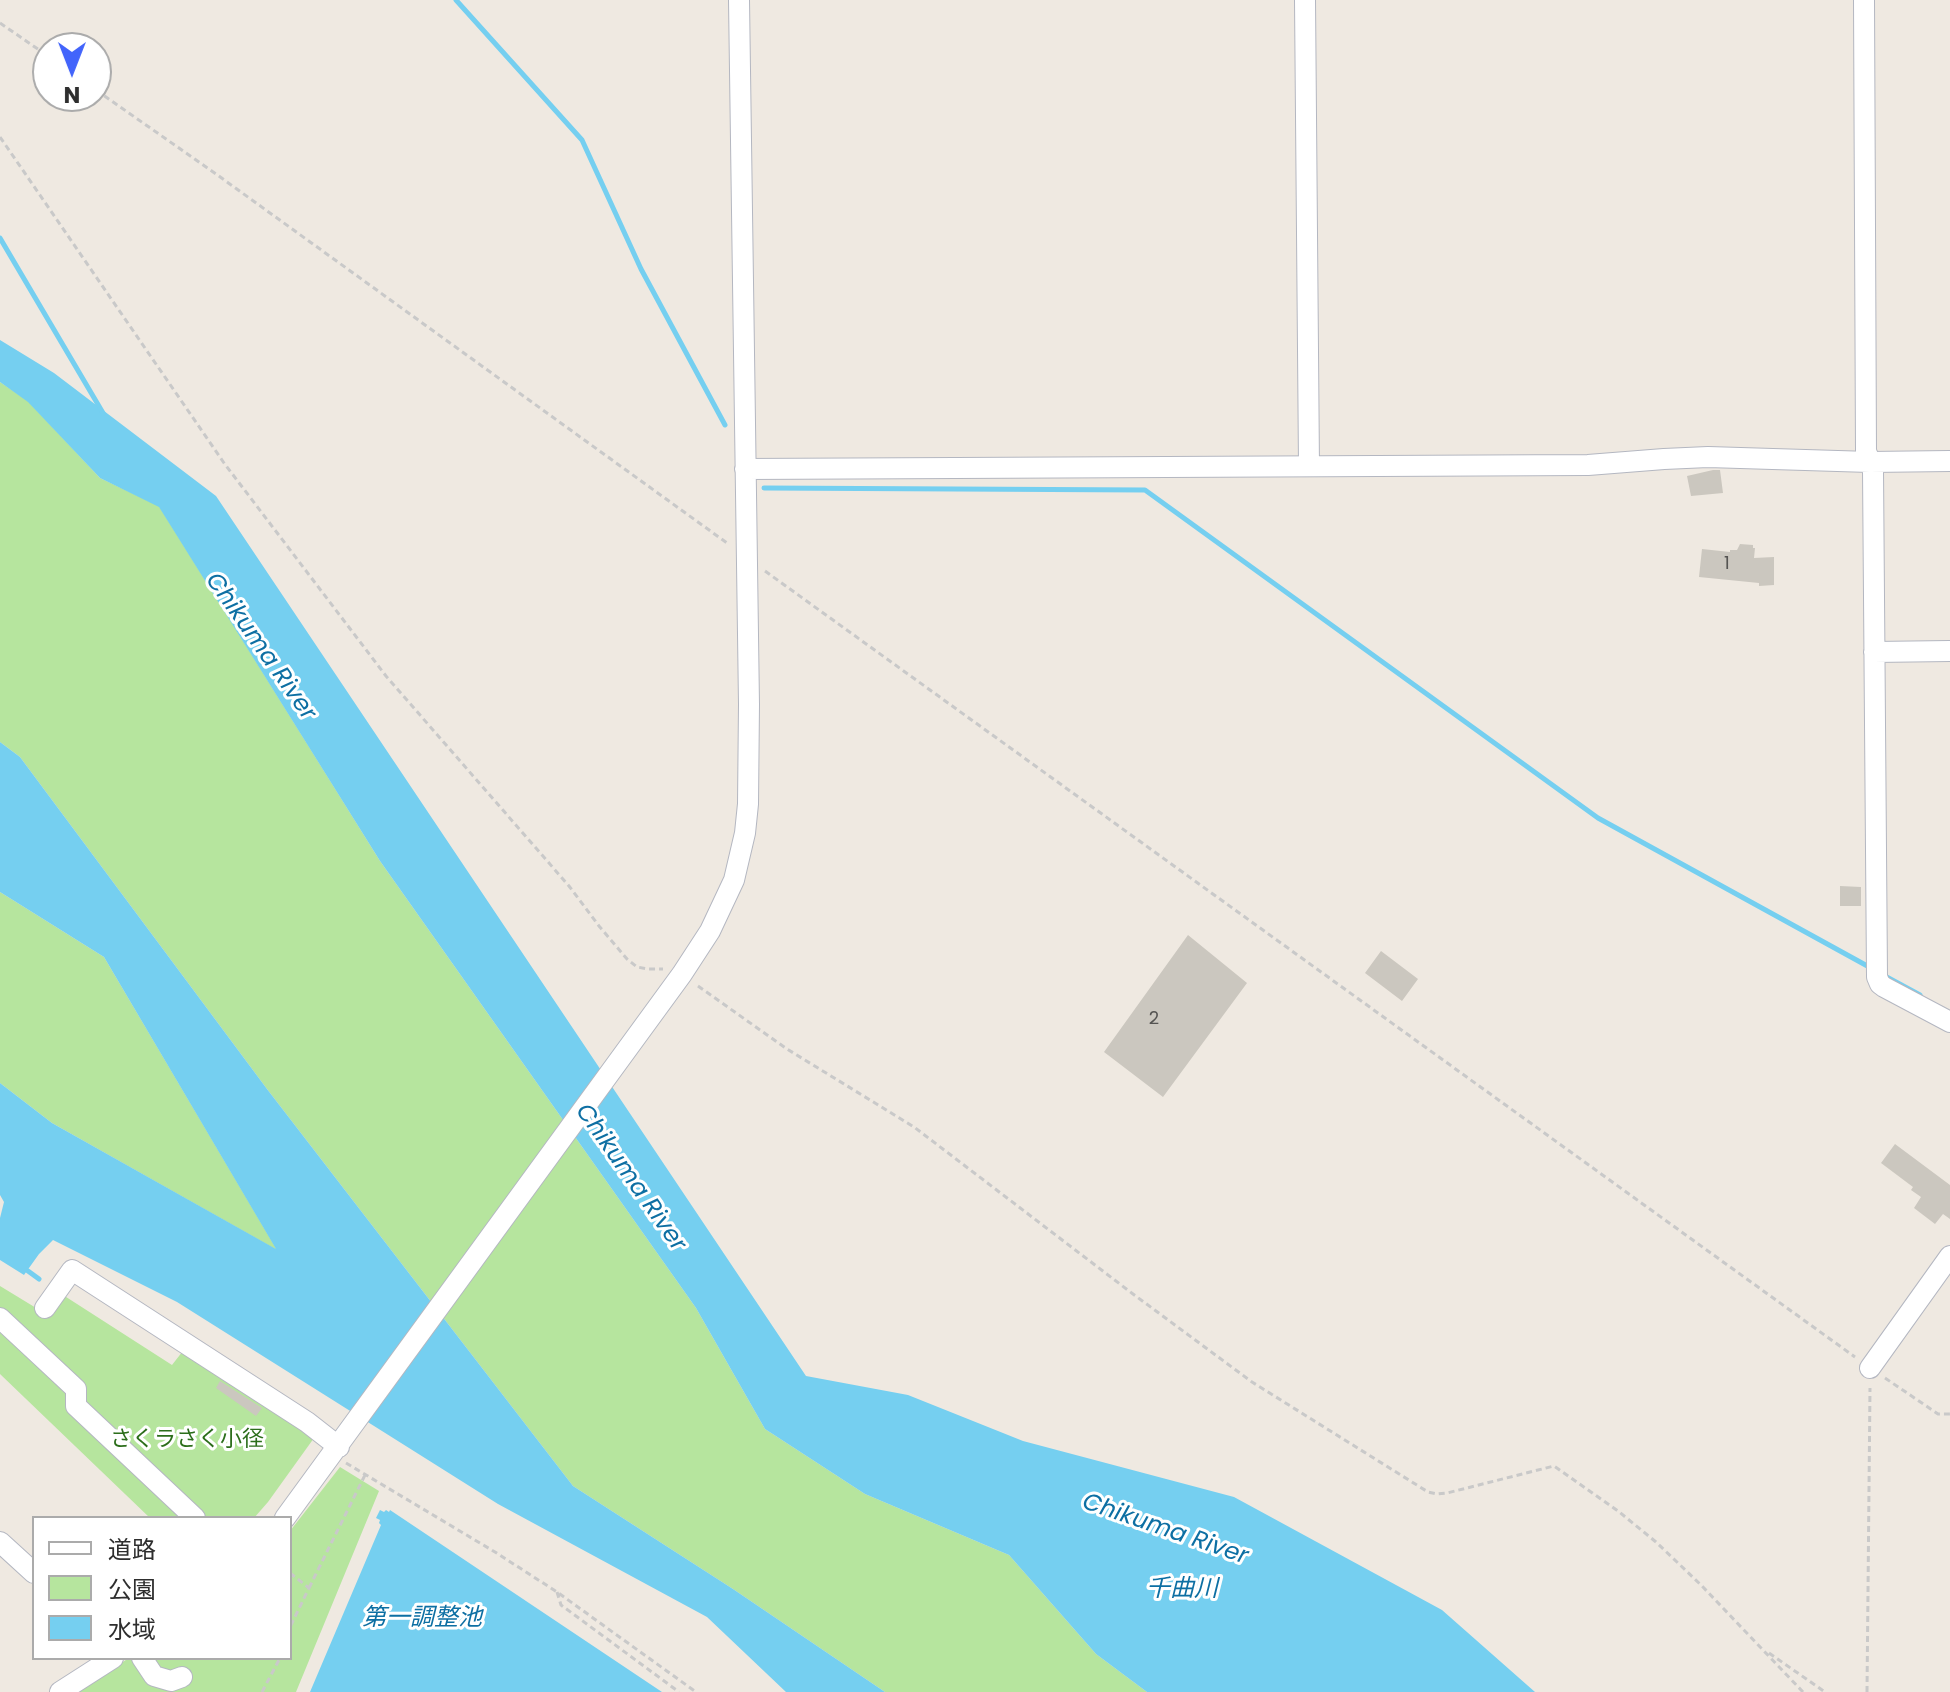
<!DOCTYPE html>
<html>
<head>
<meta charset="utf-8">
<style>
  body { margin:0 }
  #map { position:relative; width:1950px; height:1692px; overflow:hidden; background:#efe9e1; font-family:Poppins,"Noto Sans JP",sans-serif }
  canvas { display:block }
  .legend { position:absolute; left:32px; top:1516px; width:260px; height:144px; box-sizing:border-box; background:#fff; border:2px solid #ababab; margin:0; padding:10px 14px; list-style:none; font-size:24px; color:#2e2e2e }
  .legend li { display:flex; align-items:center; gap:16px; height:40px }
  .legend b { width:40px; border:2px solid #ababab }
  .north { position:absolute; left:32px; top:32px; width:80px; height:80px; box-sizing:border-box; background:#fff; border:2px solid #ababab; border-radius:50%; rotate:180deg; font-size:22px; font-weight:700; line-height:32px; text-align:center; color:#2e2e2e }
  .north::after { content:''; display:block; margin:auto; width:28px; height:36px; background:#4264fb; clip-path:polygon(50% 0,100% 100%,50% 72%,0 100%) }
</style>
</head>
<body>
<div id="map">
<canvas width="1950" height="1692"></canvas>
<ul class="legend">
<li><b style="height:10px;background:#fff"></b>道路</li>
<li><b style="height:22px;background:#b6e59e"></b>公園</li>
<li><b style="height:22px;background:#75cff0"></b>水域</li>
</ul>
<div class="north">N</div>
</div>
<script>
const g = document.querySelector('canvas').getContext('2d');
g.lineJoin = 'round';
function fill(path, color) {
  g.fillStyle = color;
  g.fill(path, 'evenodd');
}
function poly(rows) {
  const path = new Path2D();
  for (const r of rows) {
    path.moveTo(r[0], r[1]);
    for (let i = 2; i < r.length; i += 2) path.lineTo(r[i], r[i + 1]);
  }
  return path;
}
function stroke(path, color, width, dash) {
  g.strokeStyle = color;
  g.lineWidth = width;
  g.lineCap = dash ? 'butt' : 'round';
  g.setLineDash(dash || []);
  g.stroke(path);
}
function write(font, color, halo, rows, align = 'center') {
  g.font = font + ' Poppins,"Noto Sans JP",sans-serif';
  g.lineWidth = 6;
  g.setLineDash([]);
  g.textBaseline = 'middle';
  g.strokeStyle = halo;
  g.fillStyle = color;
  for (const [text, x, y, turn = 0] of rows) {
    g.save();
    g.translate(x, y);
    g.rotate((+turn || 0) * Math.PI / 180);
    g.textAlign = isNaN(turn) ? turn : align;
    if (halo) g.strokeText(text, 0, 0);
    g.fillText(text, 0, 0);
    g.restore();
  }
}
fill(poly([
  [0,382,28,401,100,478,159,506,380,861,696,1308,765,1429,865,1494,1009,1555,1096,1654,1147,1692,885,1692,733,1589,573,1486,267,1089,20,757,0,742],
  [0,892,104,957,277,1250,52,1123,0,1083],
  [0,1286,46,1314,63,1295,172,1365,186,1347,314,1438,268,1502,254,1518,150,1518,0,1374],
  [340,1467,379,1491,296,1692,76,1692,129,1658,290,1658,290,1531]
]), '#b6e59e');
fill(poly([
  [0,340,54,373,216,496,806,1376,908,1395,1023,1441,1234,1497,1442,1610,1535,1692,1147,1692,1096,1654,1009,1555,865,1494,765,1429,696,1308,380,861,159,507,100,478,28,402,0,382],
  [0,742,20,757,267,1089,573,1486,733,1589,885,1692,786,1692,707,1617,498,1504,177,1302,53,1240,39,1254,24,1275,0,1260,0,1218,4,1202,0,1195,0,1083,52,1123,276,1249,104,957,0,892],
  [380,1510,384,1512,386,1510,389,1512,390,1510,662,1692,310,1692,381,1525,379,1523,380,1520,376,1518]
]), '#75cff0');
stroke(poly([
  [456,0,582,140,641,269,725,425],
  [0,238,103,413],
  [764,488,1145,490,1598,818,1871,968],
  [1883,975,1920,995],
  [28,1271,39,1279]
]), '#75cff0', 5);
fill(poly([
  [1713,470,1720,470,1723,493,1691,496,1687,476],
  [1740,544,1753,545,1753,548,1755,548,1754,558,1774,557,1774,585,1759,586,1759,583,1699,577,1702,549,1730,552,1730,550,1737,550],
  [1840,886,1861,887,1861,906,1840,906],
  [1188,935,1247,983,1163,1097,1104,1052],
  [1381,951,1418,979,1402,1001,1365,973],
  [1895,1144,1950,1185,1950,1219,1943,1214,1935,1224,1914,1208,1921,1197,1911,1190,1913,1187,1881,1163],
  [220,1381,262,1408,256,1416,216,1388]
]), '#cbc7bf');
const minor = poly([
  [1305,0,1309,466],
  [1864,0,1866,451,1873,470,1877,977,1880,984,1884,987,1950,1022],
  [745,469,1588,465,1664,459,1708,457,1870,462,1950,461],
  [1874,652,1950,651],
  [45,1308,72,1270,307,1422,339,1447],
  [0,1318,76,1389,76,1406,195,1518],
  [1870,1368,1950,1256],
  [285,1518,682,974,710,931,734,880,745,833,748,804,749,704,739,0],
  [0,1542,34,1573],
  [142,1658,154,1676,171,1681,182,1677],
  [60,1692,113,1658]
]);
stroke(minor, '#b4b7c1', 22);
stroke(poly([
  [0,23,48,56],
  [96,90,216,174,727,543],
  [0,137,224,463,386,676,569,886,599,926,627,959,637,967,648,969,663,969],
  [765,571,1855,1357],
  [698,986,787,1049,914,1127,1133,1294,1252,1382,1428,1492,1437,1494,1447,1493,1554,1466,1618,1511,1656,1542,1701,1585,1803,1692],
  [1885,1378,1938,1414,1950,1414],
  [346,1463,495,1552,557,1592,696,1692],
  [290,1573,309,1588,290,1627],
  [309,1588,365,1475],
  [557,1592,561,1605,679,1692],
  [1769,1653,1825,1692],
  [262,1692,280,1658],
  [1867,1692,1870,1388]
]), '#c9c9c9', 3, [6, 4]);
stroke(minor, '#fff', 20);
write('18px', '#555452', null, [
  ["1",1727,564],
  ["2",1154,1019]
]);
write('22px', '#2c6e1b', '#fff', [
  ["さくラさく小径",187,1440]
]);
write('italic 24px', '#0d6fa3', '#fff', [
  ["Chikuma River",260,647,55],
  ["Chikuma River",630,1178,55],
  ["Chikuma River",1165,1530,19],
  ["千曲川",1182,1590],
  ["第一調整池",422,1619]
]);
</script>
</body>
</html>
